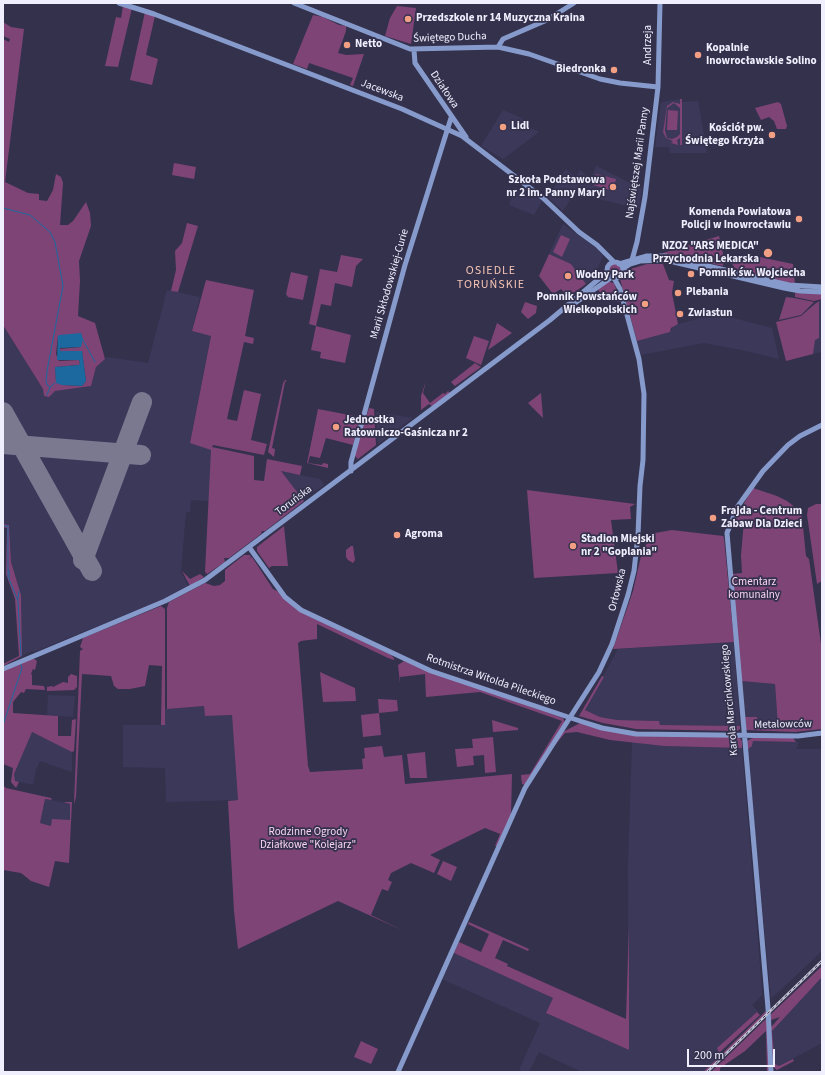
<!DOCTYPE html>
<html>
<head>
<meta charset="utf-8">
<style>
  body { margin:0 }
  #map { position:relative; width:825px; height:1075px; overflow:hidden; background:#34314d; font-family:"Source Sans 3",sans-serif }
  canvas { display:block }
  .frame { position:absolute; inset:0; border:4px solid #f0effe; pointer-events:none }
  .scale { position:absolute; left:687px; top:1049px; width:88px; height:18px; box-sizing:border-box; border:2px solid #f0effe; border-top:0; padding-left:5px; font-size:12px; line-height:14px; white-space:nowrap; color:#f0effe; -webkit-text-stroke:3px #34314d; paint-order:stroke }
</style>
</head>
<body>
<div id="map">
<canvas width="825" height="1075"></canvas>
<div class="frame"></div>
<div class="scale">200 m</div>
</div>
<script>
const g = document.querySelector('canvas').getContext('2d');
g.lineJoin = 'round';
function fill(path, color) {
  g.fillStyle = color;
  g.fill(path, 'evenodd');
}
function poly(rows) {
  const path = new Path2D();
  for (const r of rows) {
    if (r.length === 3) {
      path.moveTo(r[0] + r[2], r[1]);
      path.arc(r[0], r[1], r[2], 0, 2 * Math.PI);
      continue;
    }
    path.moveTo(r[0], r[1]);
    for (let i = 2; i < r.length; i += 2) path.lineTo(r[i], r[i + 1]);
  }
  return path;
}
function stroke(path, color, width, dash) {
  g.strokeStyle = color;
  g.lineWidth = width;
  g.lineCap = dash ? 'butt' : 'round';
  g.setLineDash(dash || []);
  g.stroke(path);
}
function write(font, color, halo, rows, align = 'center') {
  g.font = font + ' "Source Sans 3",sans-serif';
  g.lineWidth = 3.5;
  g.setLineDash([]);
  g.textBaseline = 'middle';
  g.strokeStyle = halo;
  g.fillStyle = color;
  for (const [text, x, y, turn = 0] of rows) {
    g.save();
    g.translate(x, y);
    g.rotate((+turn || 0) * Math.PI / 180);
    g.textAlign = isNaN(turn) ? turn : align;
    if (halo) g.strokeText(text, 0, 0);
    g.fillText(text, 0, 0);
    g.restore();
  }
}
fill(poly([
  [682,99,682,102,698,101,707,153,670,153,669,147,655,147,661,102],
  [503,110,522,118,525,125,539,132,503,159,481,146],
  [596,166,642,189,639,209,599,199,599,197,585,191,584,193,577,189,563,211,548,197,566,169,576,177,580,170,591,179],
  [515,187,536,196,542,201,534,215,509,205],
  [563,224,598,249,603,256,593,279,586,284,571,264,549,254],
  [167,290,200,297,192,331,211,335,190,442,212,450,209,501,191,500,190,512,186,512,181,572,189,587,166,598,34,652,32,651,22,656,21,595,11,562,9,525,3,524,3,325,43,389,44,396,55,391,91,386,96,367,107,357,148,363],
  [822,300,822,352,813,354,818,302],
  [718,314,772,328,779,359,747,351,703,343,641,355,637,341,670,332,674,325],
  [376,412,413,418,378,444],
  [281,471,320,479,324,485,303,500],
  [734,642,740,726,660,725,659,721,617,720,600,717,585,710,618,649],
  [741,681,775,684,778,726,758,726,757,717,745,717],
  [48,695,75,696,73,717,47,715],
  [204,706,205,716,232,715,238,800,166,802,165,768,123,767,123,725,164,725,164,709],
  [31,732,72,751,72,772,40,761,36,769,33,785,15,781,14,774],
  [753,741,799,742,796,749,822,749,822,951,771,999,747,750,752,746],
  [632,742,664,746,742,748,762,990,762,995,752,1005,758,1011,717,1048,721,1054,703,1072,582,1072,539,1052,529,1072,524,1072,519,1070,540,1023,442,979,455,953,553,998,546,1013,629,1050,628,866],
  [45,799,70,804,70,820,52,826,40,823],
  [822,977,822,1043,779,1066,775,1064,772,1031,774,1026]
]), '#3c385a');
fill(poly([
  [123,6,132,8,118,67,105,66,116,17,121,18],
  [397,6,416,8,411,44,385,36,390,18],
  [145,12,155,16,146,55,158,59,152,85,130,80],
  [313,15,323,17,339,25,346,26,346,31,338,53,346,55,364,54,353,86,350,85,353,78,309,63,307,69,293,64],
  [3,22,11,27,24,29,5,182,28,193,39,194,39,200,47,201,53,190,56,174,61,177,63,183,60,225,68,225,73,221,86,202,90,213,91,226,79,261,80,281,78,316,95,323,105,359,96,367,91,386,55,391,49,397,44,396,43,389,3,325,3,39,9,42,10,39,3,36],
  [58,336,81,347,59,349,62,353,82,351,86,381,82,386,62,385,56,380,55,367,79,365,80,363,79,360,59,361,56,354],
  [680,99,682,99,682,145,680,145,680,138,677,140,678,145,671,143,673,141,666,138,663,132,667,106,673,102,680,104],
  [674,103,680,108,680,134,677,137,672,139,667,138,665,131,667,108],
  [778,102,781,104,787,126,786,129,777,129,774,121,769,117,761,120,755,108],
  [668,110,678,111,677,130,667,130],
  [174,163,196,167,194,179,172,175],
  [596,174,616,179,613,191,593,185],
  [187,223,198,226,178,292,171,291,176,270,175,251,182,243],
  [561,235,570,239,562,257,553,252],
  [719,236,724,258,723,266,663,254,663,253],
  [549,254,571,264,586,284,568,297,561,289,553,294,539,276],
  [341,255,363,259,356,266,352,287,335,283,331,306,321,304,316,326,351,335,345,363,320,358,321,352,311,350,316,326,309,324,320,269,337,272],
  [755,256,793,264,795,285,737,271,730,261],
  [647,264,663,264,669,280,674,281,672,293,678,324,671,328,670,332,637,341,620,279,626,268,627,270],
  [615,270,6],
  [291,272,308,276,303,300,288,297,286,294],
  [206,280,254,290,245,336,254,338,253,344,244,342,227,419,237,421,244,390,261,394,251,440,267,444,264,455,213,445,212,447,254,456,254,480,264,481,267,459,302,466,300,475,281,471,304,501,265,531,262,531,261,534,229,558,224,558,225,562,207,574,205,572,211,450,190,443,211,336,192,331],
  [606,281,614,283,621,302,608,300,597,289],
  [795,293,822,294,822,299,814,301,795,297],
  [786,297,794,298,814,302,801,315,779,320],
  [822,300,819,302,819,338,815,340,813,354,786,361,776,322,801,316,816,303],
  [525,302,537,306,536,313,528,319,521,312],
  [497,323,512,333,488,350],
  [474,336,489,341,481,365,466,358],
  [475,363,481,367,455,386,451,382],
  [285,380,287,381,285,382,272,448,275,449,274,457,268,452,283,383],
  [426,381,423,393,430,403,443,393,445,394,448,391,450,393,432,406,429,404,421,410,421,396],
  [541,393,543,418,528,403],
  [369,408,374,409,376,445,358,459,354,455],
  [318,409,360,417,353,445,326,438,320,458,310,456,308,463,322,465,323,463,328,464,328,468,307,463],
  [753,488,777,496,787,501,796,508,802,517,806,556,809,559,822,651,822,729,795,732,746,730,745,717,757,717,758,726,778,726,775,684,741,681,732,574,742,573,741,555,744,521,735,519],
  [527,490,635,504,630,507,631,519,611,520,618,573,534,578],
  [816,504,822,504,822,581,817,584,807,515,808,508],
  [3,524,9,525,11,562,21,595,22,656,3,666,3,664,19,656,15,599,6,574,7,528,3,527],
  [284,526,288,566,272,566,269,568,257,551,257,547],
  [672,530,723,536,724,538,734,642,613,649,633,591,643,547,646,545,649,537,655,533],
  [351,546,353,546,355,560,353,563,348,560,346,557,346,550],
  [244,555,250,555,251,557,247,560,252,557,273,589,279,592,296,609,391,655,394,658,394,660,388,658,317,624,317,639,301,641,298,643,308,766,310,772,363,769,362,759,365,758,364,748,382,746,384,757,402,755,405,784,512,774,511,816,498,846,495,846,500,834,485,828,430,855,440,860,434,873,411,863,391,873,388,880,392,882,388,891,382,889,371,915,404,931,338,901,238,949,234,911,228,801,238,800,232,715,205,716,204,706,167,709,167,608,169,602,205,583,214,586,220,585,225,581,225,570],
  [182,571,190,579,200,574,204,577,190,586],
  [161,606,165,609,165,725,161,725,162,666,149,665,145,686,130,689,118,689,114,686,111,676,82,674,76,797,74,804,80,651,83,649,80,647,83,638],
  [33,658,37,661,35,670,33,669,31,674,32,675,32,685,44,686,45,690,26,689,24,693,21,692,13,702,13,713,58,716,58,736,71,736,72,720,76,719,74,751,72,752,32,732,14,774,15,781,19,782,16,788,11,782,13,768,3,764,3,671],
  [404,661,563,718,565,722,525,785,522,784,521,775,530,774,562,721,480,692,426,697,425,674,400,677,400,683,398,665],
  [320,672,355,688,356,701,323,702],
  [71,674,77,676,77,687,74,690,47,691,47,687,52,686,53,687,63,682,68,683,68,677],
  [602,676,604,677,585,710,600,717,617,720,659,721,660,725,740,726,740,729,737,731,636,729,603,723,579,716],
  [378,699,397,700,398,711,379,713,381,735,363,737,361,715,379,713],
  [492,720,518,728,518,730,493,732],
  [580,723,605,730,739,737,742,741,742,748,664,746,610,740,577,732,565,733,555,745,563,732],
  [493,737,496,772,485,773,484,755,473,756,474,765,457,767,455,749,473,748,472,739],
  [754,737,793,738,796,742,753,741,752,746,747,750,747,741],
  [425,752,427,778,410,778,407,754],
  [3,785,6,788,51,798,52,800,45,799,40,823,51,826,52,819,70,820,70,804,63,802,72,802,69,863,55,861,49,887,31,881,21,873,3,870],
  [443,861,457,867,451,881,437,874],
  [469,922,529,949,528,951,503,940,495,958,508,964,507,966,626,1019,629,925,629,1050,546,1013,553,998,454,953,459,942,481,952,489,934,468,924,463,932],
  [822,966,822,977,772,1031,775,1064,779,1066,793,1059,794,1061,777,1070,772,1066,771,1027,780,1017,771,1020,770,1015],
  [767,1010,767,1013,705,1072,703,1072],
  [757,1012,760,1015,719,1053,717,1048],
  [767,1018,770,1072,767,1072,766,1031,745,1051,720,1068,720,1072,711,1072],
  [361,1041,378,1049,371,1064,354,1057]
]), '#7e4476');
fill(poly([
  [81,333,83,339,81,347,60,348,60,351,82,351,86,381,82,386,62,385,56,383,55,367,79,365,80,363,79,360,57,360,58,336,59,335]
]), '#1b699e');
stroke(poly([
  [3,208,30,215,50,232,55,242,63,286,47,371,46,381,47,385,50,387],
  [83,340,95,362],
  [47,395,50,387,55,383],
  [3,526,8,526,8,577],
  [9,570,9,579,18,601,21,656],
  [18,599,19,591],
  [3,725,22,668,21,664]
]), '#1b699e', 1);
stroke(poly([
  [3,412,92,571],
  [3,444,141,455],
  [83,560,142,402]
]), '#7b7990', 20);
stroke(poly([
  [119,3,154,14,402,109,462,136,543,198,579,232,597,245,614,262],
  [294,3,410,49,498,47,529,54,600,79,620,83,658,87],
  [498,47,503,39,547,20,574,3],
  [414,50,415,63,466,137],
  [632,260,637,242,645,197,658,87,660,3],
  [615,270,8],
  [619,264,647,256,665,256,789,285,822,287],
  [623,269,630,264,640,261,665,260,784,288,800,291,822,292],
  [568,308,612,277],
  [351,471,351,462,405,265,451,118],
  [249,547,285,597,301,610,431,671,580,721,602,728,636,734,798,736,822,733],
  [3,669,165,601,205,580,550,320,607,272],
  [398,1072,525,788,599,672,612,644,628,595,634,571,638,535,640,486,643,460,644,394,639,359,620,289,614,278],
  [771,1072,768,1008,727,533,738,506,763,471,788,445,800,436,822,425]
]), '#869bcb', 5);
const rail = poly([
  [707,1072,822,961]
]);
stroke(rail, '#c2c1d3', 2.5);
stroke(rail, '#34314d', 1, [3]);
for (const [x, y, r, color] of [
  [408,19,4,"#f39f83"],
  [347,45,4,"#f39f83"],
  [698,55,4,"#f39f83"],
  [614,70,4,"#f39f83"],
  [503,127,4,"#f39f83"],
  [772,135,4,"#f39f83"],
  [613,187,4,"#f39f83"],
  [799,219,4,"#f39f83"],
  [768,253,5,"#f39f83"],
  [691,274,4,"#f39f83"],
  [568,276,4,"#f39f83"],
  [678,293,4,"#f39f83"],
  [645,304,4,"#f39f83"],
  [680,314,4,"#f39f83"],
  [336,427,4,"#f39f83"],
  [713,518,4,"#f39f83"],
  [397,535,4,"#f39f83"],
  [573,546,4,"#f39f83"]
]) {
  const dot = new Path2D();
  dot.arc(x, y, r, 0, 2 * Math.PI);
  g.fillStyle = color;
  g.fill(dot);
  stroke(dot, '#34314d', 1.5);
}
write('bold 11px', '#f0effe', '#34314d', [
  ["Przedszkole nr 14 Muzyczna Kraina",416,19],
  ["Netto",355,45],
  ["Kopalnie",706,49],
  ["Inowrocławskie Solino",706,62],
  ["Biedronka",606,70,"right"],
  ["Lidl",511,127],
  ["Kościół pw.",764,129,"right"],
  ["Świętego Krzyża",764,142,"right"],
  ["Szkoła Podstawowa",605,181,"right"],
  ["nr 2 im. Panny Maryi",605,194,"right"],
  ["Komenda Powiatowa",791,213,"right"],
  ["Policji w Inowrocławiu",791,226,"right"],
  ["NZOZ \"ARS MEDICA\"",759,247,"right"],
  ["Przychodnia Lekarska",759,260,"right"],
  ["Pomnik św. Wojciecha",699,274],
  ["Wodny Park",576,276],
  ["Plebania",686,293],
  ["Pomnik Powstańców",637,298,"right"],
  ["Wielkopolskich",637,311,"right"],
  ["Zwiastun",688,314],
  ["Jednostka",344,421],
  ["Ratowniczo-Gaśnicza nr 2",344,434],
  ["Frajda - Centrum",721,512],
  ["Zabaw Dla Dzieci",721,525],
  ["Agroma",405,535],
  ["Stadion Miejski",581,540],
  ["nr 2 \"Goplania\"",581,553]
], 'left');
write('11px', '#f0effe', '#34314d', [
  ["Świętego Ducha",450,38,-2],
  ["Andrzeja",649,45,-90],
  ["Działowa",444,90,56],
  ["Jacewska",382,91,21],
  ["Najświętszej Marii Panny",638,163,-82],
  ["Marii Skłodowskiej-Curie",390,284,-74],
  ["Toruńska",294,501,-37],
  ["Orłowska",618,590,-76],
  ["Rotmistrza Witolda Pileckiego",491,680,19],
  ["Karola Marcinkowskiego",730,700,-95],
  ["Metalowców",783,725,-1]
]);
write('11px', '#fad5f3', '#34314d', [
  ["Cmentarz",754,583],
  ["komunalny",754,596],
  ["Rodzinne Ogrody",308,833],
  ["Działkowe \"Kolejarz\"",308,846]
]);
g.letterSpacing = '1px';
write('12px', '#f5c4b4', '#34314d', [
  ["OSIEDLE",491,271],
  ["TORUŃSKIE",491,285]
]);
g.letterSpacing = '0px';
</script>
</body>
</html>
